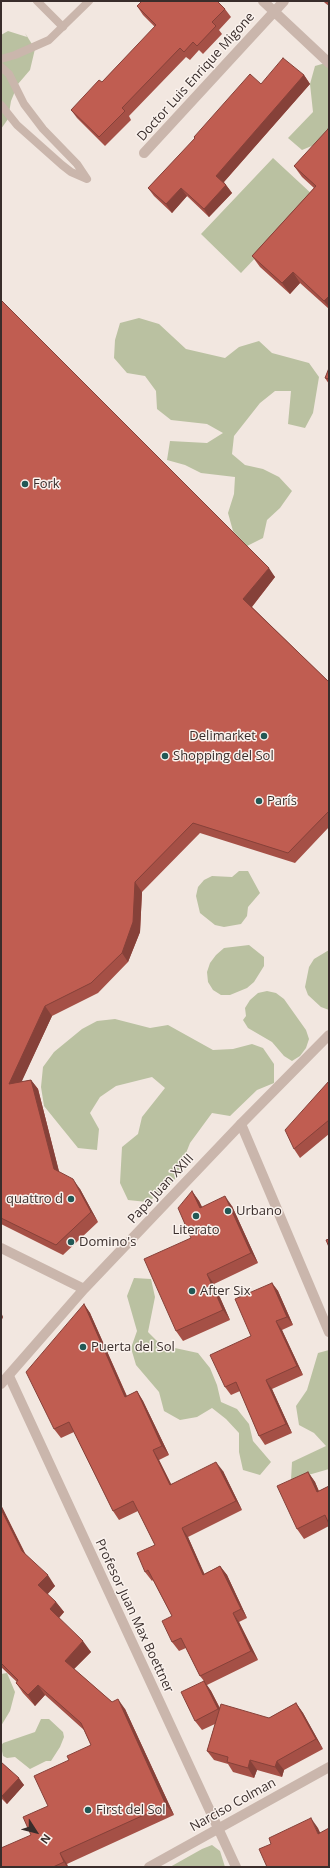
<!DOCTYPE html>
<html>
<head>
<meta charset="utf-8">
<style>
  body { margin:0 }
  #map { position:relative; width:330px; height:1868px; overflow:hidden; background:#f2e7e0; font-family:"Open Sans",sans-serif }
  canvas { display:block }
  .frame { position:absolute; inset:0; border:2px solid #392d2b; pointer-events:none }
  .north { position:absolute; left:16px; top:1812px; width:40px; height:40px; -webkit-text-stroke:3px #faf2ed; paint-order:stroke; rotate:126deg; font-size:11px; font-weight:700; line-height:16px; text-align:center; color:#392d2b }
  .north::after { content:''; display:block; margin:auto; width:14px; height:18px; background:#392d2b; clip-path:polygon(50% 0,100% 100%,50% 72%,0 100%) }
</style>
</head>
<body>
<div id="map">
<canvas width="330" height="1868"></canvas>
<div class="frame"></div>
<div class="north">N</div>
</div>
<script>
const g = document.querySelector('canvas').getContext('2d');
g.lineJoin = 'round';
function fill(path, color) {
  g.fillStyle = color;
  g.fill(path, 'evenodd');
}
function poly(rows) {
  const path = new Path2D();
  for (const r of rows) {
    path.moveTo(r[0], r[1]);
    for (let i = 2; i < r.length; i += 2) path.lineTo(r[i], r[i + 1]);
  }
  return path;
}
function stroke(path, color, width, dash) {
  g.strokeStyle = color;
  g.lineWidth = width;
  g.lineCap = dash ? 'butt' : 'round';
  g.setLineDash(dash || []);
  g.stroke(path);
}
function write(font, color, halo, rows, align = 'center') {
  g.font = font + ' "Open Sans",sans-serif';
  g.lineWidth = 3;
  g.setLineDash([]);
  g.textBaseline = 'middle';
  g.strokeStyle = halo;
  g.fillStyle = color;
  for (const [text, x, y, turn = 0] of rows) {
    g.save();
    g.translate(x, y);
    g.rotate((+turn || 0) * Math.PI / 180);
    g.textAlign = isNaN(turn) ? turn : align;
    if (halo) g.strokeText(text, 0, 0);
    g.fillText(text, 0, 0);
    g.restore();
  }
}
fill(poly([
  [8,31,27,37,25,33,35,49,30,70,18,84,11,101,8,119,1,129,1,35],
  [329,62,329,134,319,143,302,150,288,138,313,112,310,84,315,66],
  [273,158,314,196,241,273,201,234],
  [139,318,159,324,186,349,225,358,239,347,259,341,272,353,309,363,319,377,313,413,305,428,288,424,291,391,275,391,260,403,234,436,232,454,245,465,263,469,279,477,292,491,280,508,267,520,263,538,247,546,233,531,228,513,234,494,235,477,201,473,185,465,167,460,170,441,207,443,223,433,207,424,171,420,157,409,156,391,145,376,127,373,114,358,115,340,120,323],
  [239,871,248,871,260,893,248,907,247,916,241,924,224,927,215,925,200,913,196,896,198,887,204,880,212,876,232,877],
  [249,945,264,957,264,966,254,982,247,988,230,995,221,995,213,990,208,982,207,972,210,963,216,955,224,948],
  [329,950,329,1010,321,1007,308,995,305,987,309,967,314,959],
  [267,991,276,993,284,999,306,1030,309,1039,306,1048,300,1056,292,1061,284,1056,272,1042,248,1028,243,1020,246,1016,245,1008,250,1000,258,993],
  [115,1019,150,1028,168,1025,213,1050,233,1049,252,1044,263,1048,274,1064,274,1083,257,1090,230,1116,212,1113,190,1143,176,1178,163,1192,147,1202,128,1200,120,1183,122,1147,138,1134,142,1117,165,1088,152,1077,116,1086,100,1097,90,1113,99,1129,97,1150,78,1148,44,1106,41,1087,43,1067,54,1052,82,1029,97,1021],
  [134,1278,151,1279,155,1297,148,1332,161,1345,198,1353,210,1368,217,1385,221,1402,237,1409,249,1424,253,1441,271,1462,260,1475,243,1470,239,1452,239,1433,226,1419,212,1408,197,1417,180,1420,164,1411,159,1392,136,1365,131,1348,137,1331,127,1296],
  [329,1350,329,1469,291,1480,292,1462,326,1446,314,1433,299,1425,296,1406,307,1390,318,1353],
  [7,1673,15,1692,10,1711,1,1726,1,1674],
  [41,1719,49,1719,63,1732,64,1737,60,1747,51,1761,46,1761,30,1769,15,1757,7,1758,3,1756,1,1746,3,1743,35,1732],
  [212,1845,220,1851,225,1867,170,1867,202,1849]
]), '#bac1a1');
stroke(poly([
  [37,1,63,27],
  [1,59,15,55,49,40,89,1],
  [1,67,9,74,24,104,43,129,77,164,87,179,71,172,62,165,17,125,1,105]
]), '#cab6ac', 8);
stroke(poly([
  [263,1,329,63],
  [144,153,284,1],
  [241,1124,329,1332],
  [9,1376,236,1867],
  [149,1867,329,1767]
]), '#cab6ac', 10);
stroke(poly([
  [1,1248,84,1289],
  [1,1384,84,1289,241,1124,329,1035]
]), '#cab6ac', 10);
fill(poly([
  [323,1,329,1,329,6,325,3],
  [137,6,225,9,231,17,219,30,222,34,203,54,199,50,190,60,186,57,129,116,131,120,105,146,77,118,71,110,102,82,155,27,143,15],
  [304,75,310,84,224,182,226,185,232,193,209,217,187,196,172,213,154,196,148,188,195,139,194,137,261,84],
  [329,131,329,309,300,283,290,294,260,267,252,256,314,188,302,177,294,166],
  [1,300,275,577,252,607,329,682,329,827,295,863,200,833,142,892,140,932,128,962,98,993,52,1016,21,1082,31,1080,38,1089,59,1172,80,1189,98,1222,63,1255,1,1224],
  [329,368,329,384,325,378],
  [329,1081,329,1134,300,1158,294,1149],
  [192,1191,199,1201,202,1207,232,1206,258,1263,214,1284,230,1320,183,1341,176,1331,191,1238],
  [272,1283,278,1291,293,1325,282,1330,303,1375,272,1389,292,1433,265,1445,259,1436,240,1391,231,1395,225,1387,251,1336],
  [84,1304,90,1313,127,1396,137,1391,143,1401,169,1455,159,1460,171,1484,223,1471,242,1510,188,1537,204,1574,220,1566,227,1575,247,1618,239,1622,258,1660,207,1685,211,1691,220,1708,269,1718,296,1703,303,1713,323,1749,284,1770,282,1777,257,1770,254,1778,233,1772,228,1764,214,1760,207,1751,215,1724,202,1730,195,1721,204,1681,200,1676,186,1648,179,1651,172,1642,172,1616,153,1580,152,1581,145,1572,155,1545,138,1511,119,1520,113,1511,74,1432,61,1438,54,1429],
  [308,1472,315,1482,319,1491,329,1486,329,1526,304,1539,297,1529],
  [1,1505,26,1555,55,1586,47,1594,56,1602,64,1612,59,1618,91,1652,74,1669,112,1702,125,1709,174,1815,67,1864,68,1867,1,1867,31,1835,48,1806,69,1760,91,1745,84,1730,45,1695,35,1706,23,1693,16,1683,17,1682,1,1667],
  [1,1762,24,1785,7,1804,1,1798]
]), '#a55046');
fill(poly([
  [304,75,310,84,222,184,216,176],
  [226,185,232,193,209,217,204,209],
  [181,188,187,196,172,213,166,204],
  [293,272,300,283,290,294,282,283],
  [329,296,329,307,324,301],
  [269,568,275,577,250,609,243,599],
  [135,882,142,892,140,932,128,962,122,953],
  [45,1006,52,1016,16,1094,9,1084],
  [31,1080,38,1089,61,1179,54,1169],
  [73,1179,80,1189,98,1222,91,1212],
  [192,1191,199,1201,207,1217,200,1208],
  [225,1196,232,1206,258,1263,251,1253],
  [207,1274,214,1284,230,1320,223,1310],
  [272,1283,278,1291,293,1325,287,1317],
  [84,1304,90,1313,131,1406,125,1397],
  [1,1312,3,1317,1,1322],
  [276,1321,282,1330,303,1375,297,1366],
  [266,1380,272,1389,292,1433,286,1424],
  [137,1391,143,1401,169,1455,162,1446],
  [153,1450,159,1460,176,1494,170,1485],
  [216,1462,223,1471,242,1510,236,1501],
  [308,1472,315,1482,323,1502,317,1492],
  [1,1505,29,1562,22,1551,1,1509],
  [182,1528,188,1537,209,1584,203,1575],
  [220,1566,227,1575,247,1618,241,1609],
  [48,1575,55,1586,46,1596,38,1585],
  [56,1602,64,1612,57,1620,50,1609],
  [233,1613,239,1622,258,1660,251,1651],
  [83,1641,91,1652,72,1671,65,1661],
  [204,1681,211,1691,225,1719,218,1709],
  [38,1685,45,1695,35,1706,28,1695],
  [118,1699,125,1709,174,1815,166,1805],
  [296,1703,303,1713,323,1749,316,1739],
  [250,1760,257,1770,254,1778,248,1768],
  [277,1761,284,1770,282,1777,275,1767],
  [19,1778,24,1785,7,1804,2,1796],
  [311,1818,318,1828,325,1843,318,1834],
  [60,1853,67,1864,68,1867,67,1867,64,1862]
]), '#864139');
const building = poly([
  [142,1,217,1,225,9,212,22,216,26,197,46,193,42,184,52,180,48,122,108,125,111,99,137,71,110,99,80,102,82,156,25,137,6,142,1],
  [283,58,304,75,216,176,226,185,204,209,181,188,166,204,148,188,195,138,194,137,250,74,261,84,283,58],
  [328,129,329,131,329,296,324,301,293,272,282,283,252,256,316,186,294,166,328,129],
  [1,300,269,568,243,599,329,682,329,811,288,853,193,823,135,882,133,922,122,953,91,983,45,1006,9,1084,31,1080,54,1169,73,1179,91,1212,56,1245,1,1218,1,300],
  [329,368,329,379,325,378,329,368],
  [329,1081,329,1120,294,1149,285,1130,329,1081],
  [192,1191,200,1208,225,1196,251,1253,207,1274,223,1310,176,1331,144,1259,191,1238,178,1208,192,1191],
  [329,1239,329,1247,326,1240,329,1239],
  [272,1283,287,1317,276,1321,297,1366,266,1380,286,1424,259,1436,236,1382,225,1387,210,1355,251,1336,235,1299,272,1283],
  [84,1304,125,1397,137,1391,162,1446,153,1450,170,1485,216,1462,236,1501,182,1528,203,1575,220,1566,241,1609,233,1613,251,1651,200,1676,181,1638,172,1642,162,1621,172,1616,148,1570,145,1572,137,1553,155,1545,133,1501,113,1511,69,1422,54,1429,26,1372,84,1304],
  [308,1472,317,1492,329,1486,329,1524,325,1515,297,1529,277,1486,308,1472],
  [1,1509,22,1551,48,1575,38,1585,56,1602,50,1609,83,1641,65,1661,112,1702,118,1699,166,1805,60,1853,64,1862,53,1867,1,1867,1,1848,31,1835,23,1817,48,1806,34,1776,69,1760,67,1756,91,1745,81,1723,38,1685,28,1695,16,1683,18,1680,1,1663,1,1509],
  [204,1681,218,1709,195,1721,181,1692,204,1681],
  [296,1703,316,1739,277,1761,275,1767,250,1760,248,1768,227,1762,228,1757,207,1751,221,1704,269,1718,296,1703],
  [1,1762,19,1778,2,1796,1,1795,1,1762],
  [311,1818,318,1834,329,1828,329,1867,267,1867,259,1849,271,1844,269,1838,311,1818]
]);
fill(building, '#c05d51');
stroke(building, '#864139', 1);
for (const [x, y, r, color] of [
  [25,484,4,"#225855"],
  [264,736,4,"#225855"],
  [165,756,4,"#225855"],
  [259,801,4,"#225855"],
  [71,1199,4,"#225855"],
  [228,1211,4,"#225855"],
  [196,1216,4,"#225855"],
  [71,1242,4,"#225855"],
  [192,1291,4,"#225855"],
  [83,1347,4,"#225855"],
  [88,1810,4,"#225855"]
]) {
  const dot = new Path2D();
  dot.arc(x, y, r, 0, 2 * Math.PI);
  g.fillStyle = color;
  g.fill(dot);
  stroke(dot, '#faf2ed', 1.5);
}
write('13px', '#392d2b', '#faf2ed', [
  ["Doctor Luis Enrique Migone",196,77,-48],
  ["Papa Juan XXIII",161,1189,-47],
  ["Profesor Juan Max Boettner",134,1616,65],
  ["Narciso Colman",233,1805,-29]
]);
write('13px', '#392d2b', '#faf2ed', [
  ["Fork",33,484],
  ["Delimarket",256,736,"right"],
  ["Shopping del Sol",173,756],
  ["París",267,801],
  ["quattro d",63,1199,"right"],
  ["Urbano",236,1211],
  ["Literato",196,1230,"center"],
  ["Domino's",79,1242],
  ["After Six",200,1291],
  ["Puerta del Sol",91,1347],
  ["First del Sol",96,1810]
], 'left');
</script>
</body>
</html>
